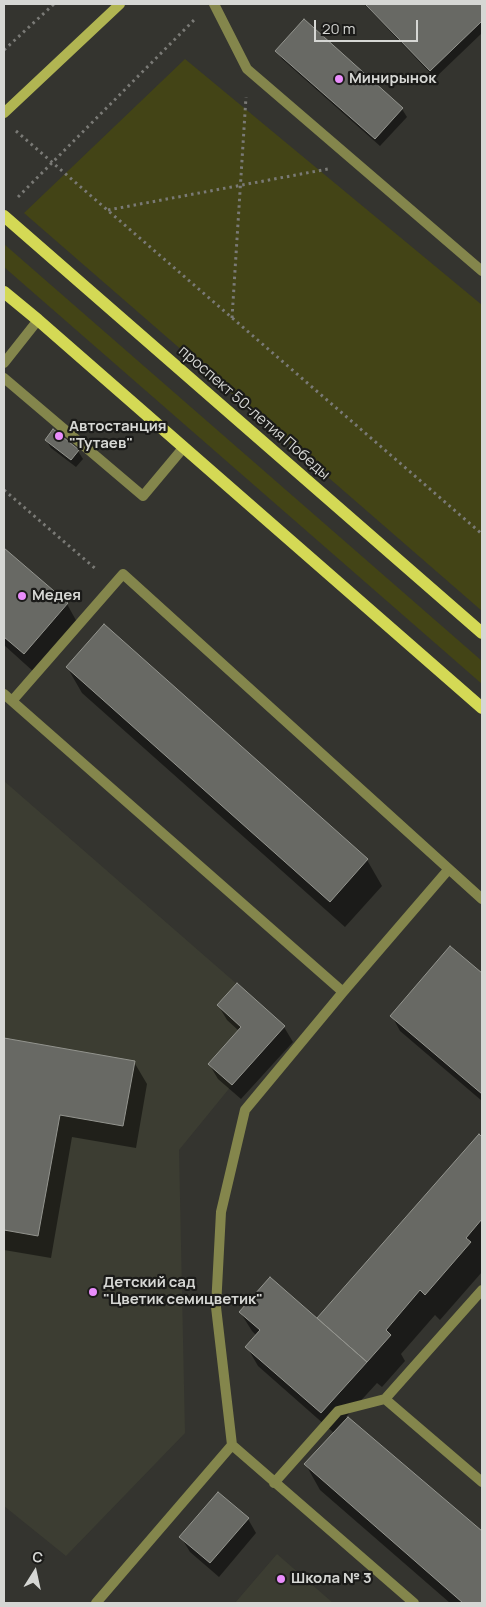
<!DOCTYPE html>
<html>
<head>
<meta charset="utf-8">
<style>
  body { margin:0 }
  #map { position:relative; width:486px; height:1607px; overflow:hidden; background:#34342f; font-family:Manrope,sans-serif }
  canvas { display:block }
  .frame { position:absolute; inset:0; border:5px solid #d6d7d4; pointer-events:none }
  .north { position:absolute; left:10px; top:1547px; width:50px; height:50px; -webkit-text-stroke:4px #1b1b19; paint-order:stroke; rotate:10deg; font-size:14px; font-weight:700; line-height:20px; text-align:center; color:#d6d7d4 }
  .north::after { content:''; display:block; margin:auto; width:18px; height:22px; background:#d6d7d4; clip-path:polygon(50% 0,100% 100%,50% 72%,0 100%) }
  .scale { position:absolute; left:314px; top:20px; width:104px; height:22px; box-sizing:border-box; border:2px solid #d6d7d4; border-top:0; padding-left:6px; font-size:15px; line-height:18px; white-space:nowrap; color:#d6d7d4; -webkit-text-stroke:4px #1b1b19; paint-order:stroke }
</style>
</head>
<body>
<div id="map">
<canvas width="486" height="1607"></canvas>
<div class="frame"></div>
<div class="north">С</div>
<div class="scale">20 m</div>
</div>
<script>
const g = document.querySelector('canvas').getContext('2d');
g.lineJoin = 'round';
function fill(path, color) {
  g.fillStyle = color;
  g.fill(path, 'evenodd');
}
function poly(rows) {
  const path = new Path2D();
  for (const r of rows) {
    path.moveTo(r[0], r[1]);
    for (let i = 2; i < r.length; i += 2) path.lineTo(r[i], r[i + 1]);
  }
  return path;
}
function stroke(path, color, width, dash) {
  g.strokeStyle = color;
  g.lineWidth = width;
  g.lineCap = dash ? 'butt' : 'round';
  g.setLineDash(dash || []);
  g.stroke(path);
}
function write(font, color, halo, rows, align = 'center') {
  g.font = font + ' Manrope,sans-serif';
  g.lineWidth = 4.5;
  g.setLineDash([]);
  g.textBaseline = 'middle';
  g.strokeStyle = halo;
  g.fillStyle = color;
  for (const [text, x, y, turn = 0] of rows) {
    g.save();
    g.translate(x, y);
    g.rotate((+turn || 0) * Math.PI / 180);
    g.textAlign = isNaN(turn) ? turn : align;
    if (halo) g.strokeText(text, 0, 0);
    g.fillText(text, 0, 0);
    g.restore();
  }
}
fill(poly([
  [4,781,285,1026,232,1085,179,1150,185,1433,66,1556,4,1506],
  [277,1554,333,1603,235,1603]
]), '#3c3d32');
fill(poly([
  [185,59,482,305,482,611,24,213],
  [4,244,482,661,482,684,4,267]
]), '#434416');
fill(poly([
  [364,4,482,4,482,33,435,78],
  [277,51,402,109,407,117,380,146,282,59],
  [46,440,78,451,83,459,76,467,51,448],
  [4,549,67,604,78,624,35,673,4,645],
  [67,667,367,860,382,886,345,927,82,693],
  [450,947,482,975,482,1101,400,1031,392,1016],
  [237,984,284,1027,293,1042,241,1099,218,1079,209,1064,239,1031,227,1020,218,1005],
  [4,1039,134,1062,147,1084,136,1148,72,1137,51,1258,4,1250],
  [479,1136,482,1139,482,1272,440,1320,435,1315,401,1354,405,1361,382,1387,377,1383,346,1417,482,1533,482,1603,450,1603,320,1490,306,1465,334,1433,258,1366,247,1347,257,1336,252,1331,240,1312,317,1320],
  [248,1519,256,1533,219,1577,190,1552,181,1537]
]), '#0007');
const building = poly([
  [365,4,482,4,482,21,430,71,365,4],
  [304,19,403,108,375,139,275,51,304,19],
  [53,429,79,450,71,460,45,440,53,429],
  [4,548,68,603,24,654,4,637,4,548],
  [104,624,368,859,330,902,66,667,104,624],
  [450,946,482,973,482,1094,390,1016,450,946],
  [237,983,285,1026,232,1085,208,1064,241,1027,217,1005,237,983],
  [4,1038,135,1061,123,1126,60,1115,38,1236,4,1230,4,1038],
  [479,1134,482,1137,482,1219,466,1238,471,1242,425,1295,420,1290,386,1330,391,1335,367,1362,317,1318,479,1134],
  [270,1277,367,1362,321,1413,245,1347,260,1330,239,1312,270,1277],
  [348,1417,482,1531,482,1603,463,1603,304,1464,348,1417],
  [218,1492,249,1518,210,1563,179,1537,218,1492]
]);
fill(building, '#686964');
stroke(building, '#93948e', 1);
stroke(poly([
  [4,50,54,4],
  [16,131,482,534],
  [18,197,195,19],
  [108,210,328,169],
  [232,318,246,97],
  [4,490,97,570]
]), '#7a7a76', 3, [2.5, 4]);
stroke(poly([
  [214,4,247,69,482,271],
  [4,363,38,320],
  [4,378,143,496,184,447],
  [4,694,343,992],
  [12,701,123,574,482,899],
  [482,1290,385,1399,482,1482],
  [274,1483,338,1411,385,1399],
  [96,1603,232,1445],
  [414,1603,232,1445,216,1307,221,1212,245,1110,343,992,448,870]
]), '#84864c', 10);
stroke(poly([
  [4,113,120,4]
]), '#b1b552', 10);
stroke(poly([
  [4,216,482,633],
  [4,292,38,320,482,708]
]), '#d4d955', 12);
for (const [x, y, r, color] of [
  [339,79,5,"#ea8dfc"],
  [59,436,5,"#ea8dfc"],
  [22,596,5,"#ea8dfc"],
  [93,1292,5,"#ea8dfc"],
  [281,1579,5,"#ea8dfc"]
]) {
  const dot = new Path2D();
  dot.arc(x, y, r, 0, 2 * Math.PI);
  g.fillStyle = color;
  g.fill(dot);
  stroke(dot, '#1b1b19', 2);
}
write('bold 15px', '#d6d7d4', '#1b1b19', [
  ["Минирынок",349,79],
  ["Автостанция",69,427],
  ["\"Тутаев\"",69,444],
  ["Медея",32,596],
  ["Детский сад",103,1283],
  ["\"Цветик семицветик\"",103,1300],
  ["Школа № 3",291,1579]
], 'left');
write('15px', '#d6d7d4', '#1b1b19', [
  ["проспект 50-летия Победы",254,413,41]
]);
</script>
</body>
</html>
